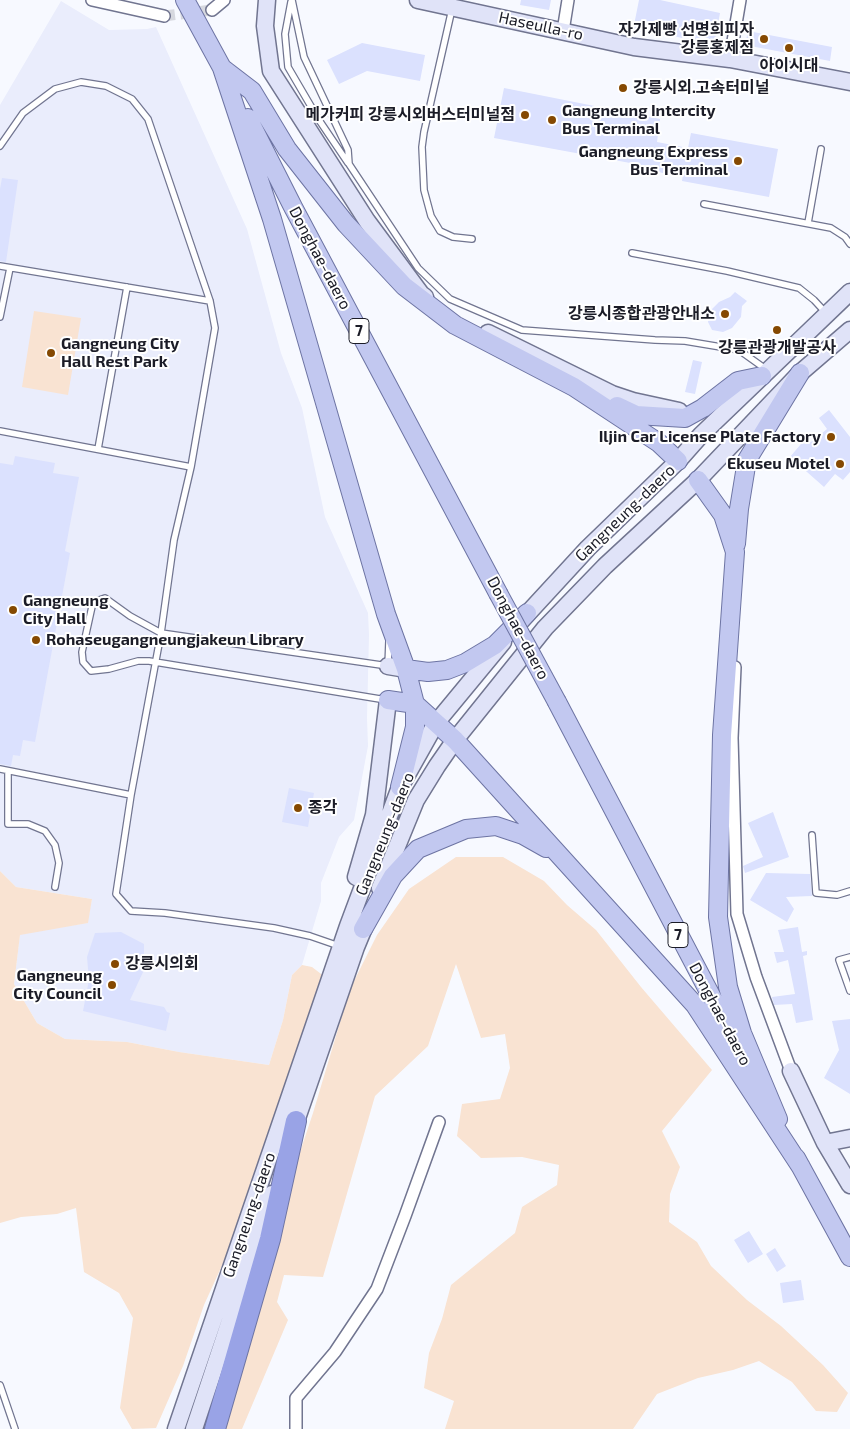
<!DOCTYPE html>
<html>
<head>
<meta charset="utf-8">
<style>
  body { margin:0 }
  canvas { display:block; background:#f7f9ff }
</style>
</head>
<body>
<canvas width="850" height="1429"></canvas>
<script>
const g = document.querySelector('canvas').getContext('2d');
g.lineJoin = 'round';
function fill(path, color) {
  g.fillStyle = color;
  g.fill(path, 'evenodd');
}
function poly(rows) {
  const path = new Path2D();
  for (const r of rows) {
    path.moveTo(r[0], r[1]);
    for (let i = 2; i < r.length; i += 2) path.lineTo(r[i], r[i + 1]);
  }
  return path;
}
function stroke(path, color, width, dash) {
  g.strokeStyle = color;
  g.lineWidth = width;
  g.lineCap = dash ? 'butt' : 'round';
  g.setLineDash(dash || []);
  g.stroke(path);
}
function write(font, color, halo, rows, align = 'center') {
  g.font = font + ' "Exo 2","Noto Sans KR",sans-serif';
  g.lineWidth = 4;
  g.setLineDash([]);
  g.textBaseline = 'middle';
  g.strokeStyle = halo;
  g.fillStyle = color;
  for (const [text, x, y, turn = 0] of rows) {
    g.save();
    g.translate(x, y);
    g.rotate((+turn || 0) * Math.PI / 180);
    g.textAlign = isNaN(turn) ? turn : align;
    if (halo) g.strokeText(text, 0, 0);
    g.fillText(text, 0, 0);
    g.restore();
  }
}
fill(poly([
  [61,1,109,30,147,29,156,27,247,229,281,353,302,408,325,517,368,613,369,635,367,718,368,746,354,820,339,837,321,883,321,901,302,965,292,975,283,1020,269,1065,179,1052,127,1042,65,1039,37,1023,14,984,20,934,87,923,92,899,16,887,0,871,0,105]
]), '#eaedfc');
fill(poly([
  [34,311,81,318,68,395,22,387],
  [456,857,503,857,544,881,567,905,596,930,641,987,712,1070,662,1131,680,1167,670,1194,669,1222,697,1242,711,1266,747,1300,781,1326,823,1365,848,1393,837,1412,816,1411,792,1382,759,1361,733,1370,698,1378,657,1394,633,1429,445,1429,454,1401,424,1388,429,1353,442,1319,451,1285,515,1233,522,1207,557,1185,559,1165,522,1157,481,1158,457,1136,462,1104,500,1099,510,1068,505,1034,481,1038,456,964,428,1046,375,1096,323,1277,284,1275,277,1302,288,1320,242,1429,222,1429,250,1302,313,1113,350,989,377,935,409,889],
  [0,871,16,887,92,899,88,923,20,935,14,984,37,1023,65,1039,127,1042,179,1052,269,1065,283,1020,292,975,302,965,312,967,329,980,245,1215,204,1305,183,1366,156,1428,132,1429,120,1408,133,1318,119,1293,84,1272,76,1208,57,1214,21,1217,0,1223]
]), '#f9e3d2');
fill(poly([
  [521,0,551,0,549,10,520,5],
  [639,0,660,0,720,13,714,45,646,30,645,33,633,30],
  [748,31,832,47,830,61,745,45],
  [362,43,425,55,420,81,367,71,339,84,327,60],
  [504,88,660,119,657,142,688,148,691,133,778,149,769,197,682,181,683,174,666,174,659,172,652,167,494,138],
  [2,178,18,180,6,262,0,261,0,189],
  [735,292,747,301,742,306,741,317,732,328,723,332,712,330,708,322,710,311,719,302,730,297],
  [693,360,702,362,695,394,685,392],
  [829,410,850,437,850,472,843,480,835,474,824,487,790,457,806,438,811,442,827,429,819,418],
  [15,456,55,463,53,473,79,477,65,551,70,553,35,742,23,740,20,756,13,755,11,766,0,764,0,463,13,465],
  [289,788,314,793,308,827,282,822],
  [773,812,789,857,745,873,743,866,763,857,748,823],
  [766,873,810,874,812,896,786,897,794,909,787,922,750,900],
  [798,927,802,952,807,951,807,955,803,956,813,1020,796,1023,792,1004,774,1005,772,997,795,994,788,960,777,963,774,952,784,952,778,930],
  [121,932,144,944,144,970,130,1000,164,1007,167,1012,170,1013,166,1031,83,1011,89,980,87,957,95,933],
  [850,1019,850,1094,824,1078,839,1050,832,1021],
  [749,1231,763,1254,748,1263,734,1240],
  [775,1248,786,1266,777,1272,766,1254],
  [801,1280,804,1300,783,1303,780,1283]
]), '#dbe1fe');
stroke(poly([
  [164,16,212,10]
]), '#d6d8df', 11, [11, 5.5]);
const lane = poly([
  [292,0,304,57,348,150,349,164,418,268,450,299,522,330,655,340,685,341,739,350,767,370],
  [291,2,285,34,288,67,319,120,348,163],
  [452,9,424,132,422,147,424,190,431,216,440,231,453,237,472,239],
  [0,146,23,113,55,89,81,82,106,86,132,99,148,119,210,301,215,328,191,467,174,540,161,633,131,795,116,894,131,911,165,913,274,928,310,936,339,946],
  [704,204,831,228,845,237,850,244],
  [808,223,821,149],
  [632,253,727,271,799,288,814,300,826,313],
  [0,266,210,301],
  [0,317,10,268],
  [0,431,191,467],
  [98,449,127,287],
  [386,700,149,661,138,661,109,669,91,671,83,662,82,652,93,602,105,598,130,616,161,633,388,666,389,641],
  [0,769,131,795],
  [8,771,8,824,28,824,45,831,55,845,59,863,55,887],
  [812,835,816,893,837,895,850,891],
  [850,957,839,960,850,991],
  [0,1385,15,1429]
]);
const street = poly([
  [92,0,164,16],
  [212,10,224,0],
  [563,31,568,0],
  [730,59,740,0],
  [735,667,732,738,737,914,756,977,791,1071],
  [296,1429,296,1398,335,1352,377,1289,405,1216,439,1122]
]);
const secondary = poly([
  [267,0,265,26,271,71,367,221,421,294,425,297],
  [418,0,634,47,730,59,850,82],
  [488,333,612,394,633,401,679,411],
  [518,624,588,548,678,461,701,435,850,292],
  [388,666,406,669],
  [356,877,374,815,388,700],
  [380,888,416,800,437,766,455,740,545,628,605,566,698,480,800,373,850,330],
  [791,1071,825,1143,850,1185],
  [292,1133,356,947,368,918],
  [825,1143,850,1138],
  [176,1429,348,926,400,787,436,723,503,642],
  [194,1429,272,1194]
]);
const primary = poly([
  [185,0,227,77],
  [222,68,272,219,386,614,406,669,415,704,455,740,695,1005,801,1167],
  [222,68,252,91,287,149,346,224,404,286,455,325,574,387,659,443,678,461],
  [248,118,293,207,498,593],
  [617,406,636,415,685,418,703,408,738,381,762,376],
  [698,480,723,515,735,552,722,735,718,917,728,987,742,1033,778,1119],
  [736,544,739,509,747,460,800,373],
  [406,669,428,672,447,670,465,663,495,645,527,613],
  [388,700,415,704,415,727,400,787],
  [557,702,740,1051],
  [363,929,393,876,418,849,466,829,496,826,523,835,546,848],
  [796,1158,850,1257]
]);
const highway = poly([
  [215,1429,270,1239,296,1121]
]);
stroke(lane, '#717590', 8);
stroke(street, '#717590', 14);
stroke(secondary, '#717590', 19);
stroke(primary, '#6d74a3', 20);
stroke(highway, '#6d74a3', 22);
stroke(lane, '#fff', 5.5);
stroke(street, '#fff', 11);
stroke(secondary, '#e0e3f8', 16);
stroke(primary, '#c2c8f0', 18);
stroke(highway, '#99a3e6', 20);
const primaryBridge = poly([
  [498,593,557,702]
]);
stroke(primaryBridge, '#6d74a3', 20, []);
stroke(primaryBridge, '#c2c8f0', 18);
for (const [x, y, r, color] of [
  [764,39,5,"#854902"],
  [789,48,5,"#854902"],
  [623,88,5,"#854902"],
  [525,115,5,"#854902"],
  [552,120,5,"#854902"],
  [738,161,5,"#854902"],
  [725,314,5,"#854902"],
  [777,330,5,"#854902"],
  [51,353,5,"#854902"],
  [831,437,5,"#854902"],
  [840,464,5,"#854902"],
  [13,610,5,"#854902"],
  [36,640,5,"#854902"],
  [298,808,5,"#854902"],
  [115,964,5,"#854902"],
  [112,985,5,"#854902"]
]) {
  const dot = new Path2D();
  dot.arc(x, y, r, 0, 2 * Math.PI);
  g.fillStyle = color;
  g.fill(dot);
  stroke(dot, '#fff', 2);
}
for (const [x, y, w] of [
  [359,331,20],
  [678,935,20]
]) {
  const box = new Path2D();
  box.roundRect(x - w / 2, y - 12.5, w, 25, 4);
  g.fillStyle = '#fff';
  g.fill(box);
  stroke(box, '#1b1c27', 1);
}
write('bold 15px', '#1b1c27', null, [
  ["7",359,331],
  ["7",678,935]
]);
write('16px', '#1b1c27', '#fff', [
  ["Haseulla-ro",541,26,12],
  ["Donghae-daero",320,258,62],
  ["Gangneung-daero",625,513,-44],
  ["Donghae-daero",518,628,62],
  ["Gangneung-daero",385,834,-68],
  ["Donghae-daero",720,1014,62],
  ["Gangneung-daero",249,1215,-71]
]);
write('bold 16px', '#1b1c27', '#fff', [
  ["자가제빵 선명희피자",754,30],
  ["강릉홍제점",754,48],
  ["아이시대",789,66,"center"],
  ["강릉시외.고속터미널",633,88,"left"],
  ["Gangneung Intercity",562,111,"left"],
  ["Bus Terminal",562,129,"left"],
  ["메가커피 강릉시외버스터미널점",515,115],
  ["Gangneung Express",728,152],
  ["Bus Terminal",728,170],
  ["강릉시종합관광안내소",715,314],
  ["Gangneung City",61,344,"left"],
  ["Hall Rest Park",61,362,"left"],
  ["강릉관광개발공사",777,348,"center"],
  ["Iljin Car License Plate Factory",821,437],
  ["Ekuseu Motel",830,464],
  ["Gangneung",23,601,"left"],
  ["City Hall",23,619,"left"],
  ["Rohaseugangneungjakeun Library",46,640,"left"],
  ["종각",308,808,"left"],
  ["강릉시의회",125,964,"left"],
  ["Gangneung",102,976],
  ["City Council",102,994]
], 'right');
</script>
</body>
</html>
